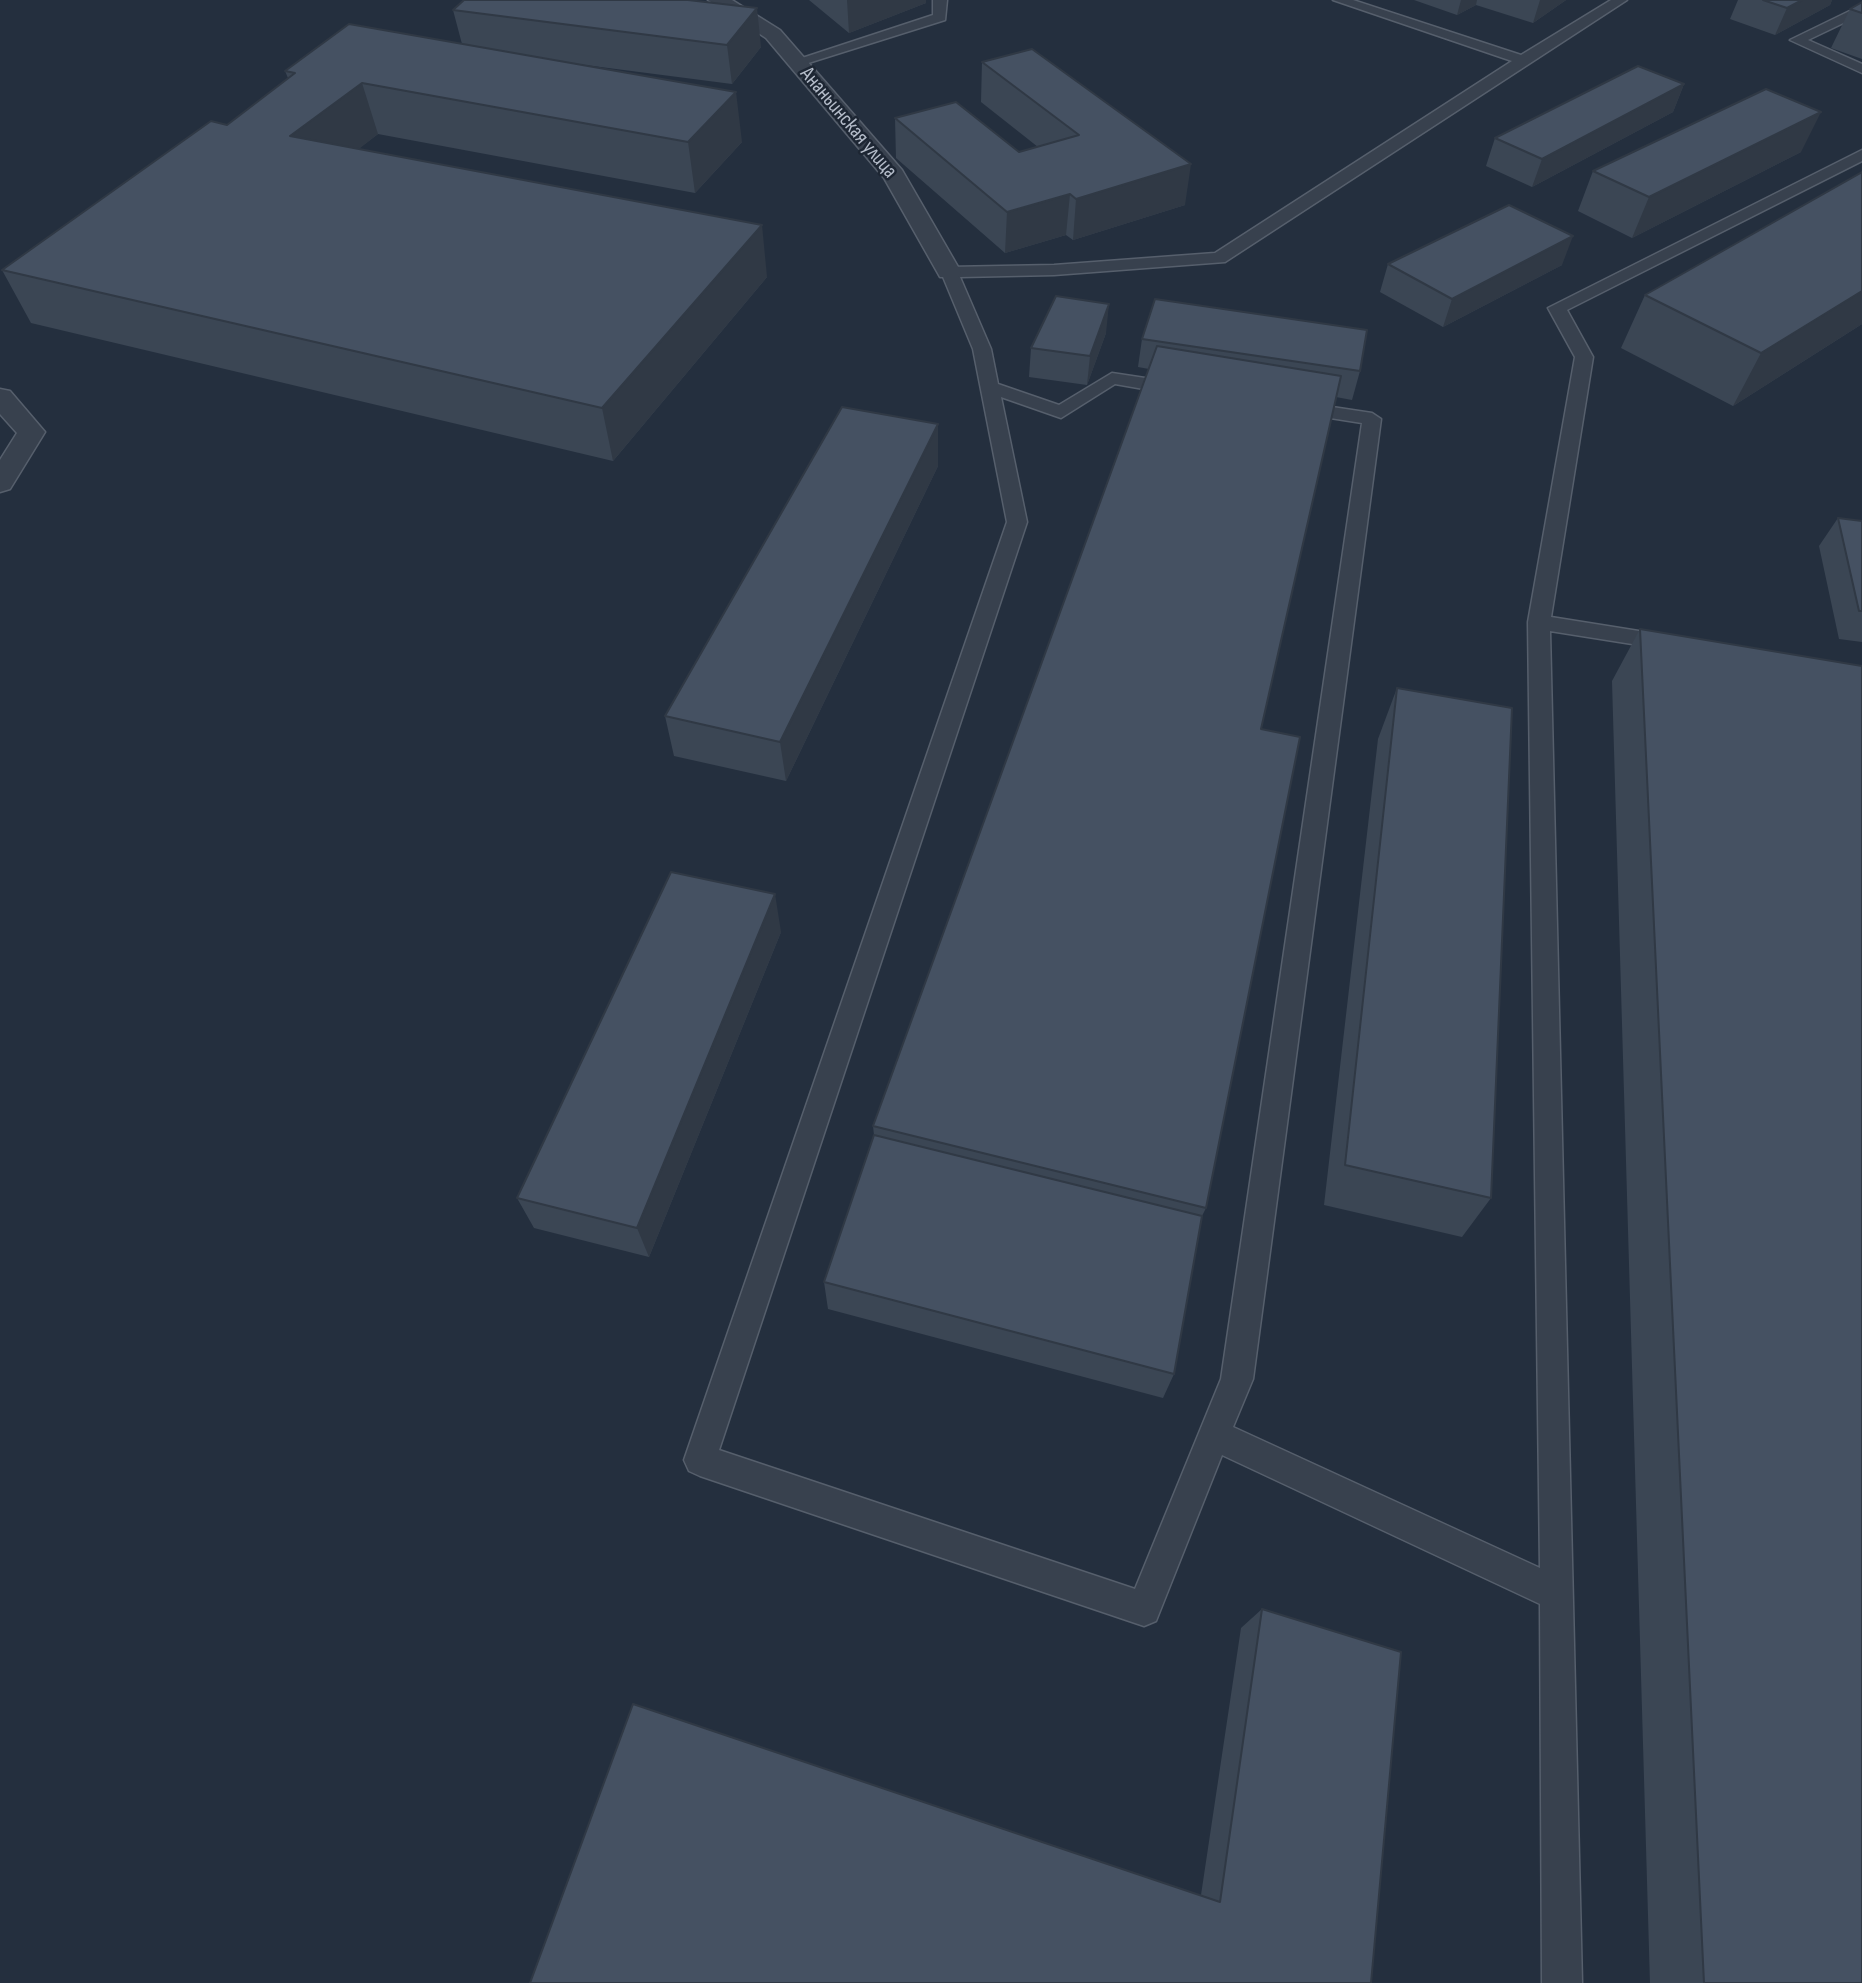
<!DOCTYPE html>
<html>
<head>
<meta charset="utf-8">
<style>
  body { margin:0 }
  canvas { display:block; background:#242f3e }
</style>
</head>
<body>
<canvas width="1862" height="1983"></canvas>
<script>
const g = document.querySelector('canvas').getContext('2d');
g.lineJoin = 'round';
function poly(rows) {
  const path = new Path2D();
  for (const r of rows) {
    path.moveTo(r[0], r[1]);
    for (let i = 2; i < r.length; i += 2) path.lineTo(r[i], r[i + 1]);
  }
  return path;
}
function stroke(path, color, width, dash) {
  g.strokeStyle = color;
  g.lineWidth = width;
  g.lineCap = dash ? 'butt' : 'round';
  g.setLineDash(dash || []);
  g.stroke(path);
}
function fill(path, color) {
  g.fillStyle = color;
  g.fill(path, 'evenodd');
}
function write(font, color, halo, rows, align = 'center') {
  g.font = font + ' "Sofia Sans Condensed",sans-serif';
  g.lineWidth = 5;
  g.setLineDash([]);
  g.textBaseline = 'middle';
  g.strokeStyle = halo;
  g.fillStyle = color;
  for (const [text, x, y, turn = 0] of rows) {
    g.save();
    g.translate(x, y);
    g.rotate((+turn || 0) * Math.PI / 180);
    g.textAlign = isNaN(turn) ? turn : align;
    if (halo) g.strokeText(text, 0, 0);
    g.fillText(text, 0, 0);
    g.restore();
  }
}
const service = poly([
  [933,0,947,0,945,20,802,65,790,62,933,15,933,0],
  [1333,0,1353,0,1521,55,1611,0,1627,0,1225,262,1054,275,960,277,991,349,998,384,1059,405,1112,373,1178,383,1187,389,1178,395,1115,384,1061,418,1001,397,1027,522,719,1450,1135,1589,1221,1379,1362,423,1292,412,1290,408,1292,404,1299,402,1372,413,1381,419,1253,1379,1233,1427,1540,1568,1528,622,1575,357,1548,308,1862,150,1862,161,1567,310,1593,357,1551,617,1670,636,1678,638,1681,643,1678,648,1670,650,1550,631,1582,1983,1542,1983,1540,1604,1222,1455,1156,1621,1144,1626,700,1476,689,1471,684,1460,1007,522,973,349,941,272,949,267,1054,265,1215,253,1512,61,1333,0],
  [1862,5,1862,14,1808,40,1862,64,1862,73,1790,40,1862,5]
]);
const minor = poly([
  [708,0,732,0,780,30,902,170,961,272,958,277,940,277,884,178,766,38,708,0],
  [0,389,10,391,45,432,10,489,0,492,0,460,17,433,0,414,0,389]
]);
stroke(service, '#565f6c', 3);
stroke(minor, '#565f6c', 3);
fill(service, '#38414e');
fill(minor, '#38414e');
fill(poly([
  [809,0,926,0,926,3,849,33],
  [1414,0,1566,0,1533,23,1476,5,1457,15],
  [1738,0,1832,0,1830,5,1775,35,1730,19],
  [1862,2,1862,59,1831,48,1850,9],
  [453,10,761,47,732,84,562,62,742,142,695,193,378,134,358,149,767,277,613,461,31,323,2,270,227,125,288,78,285,71,462,44],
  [982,62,1185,205,1073,240,1066,235,1005,253,896,158,895,118,1019,152,1038,147,981,102],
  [1684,84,1673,112,1532,187,1486,166,1495,138],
  [1801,152,1632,238,1578,211,1593,171],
  [1862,172,1862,324,1733,406,1621,348,1645,295],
  [1388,264,1562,265,1443,327,1380,292],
  [1106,333,1087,385,1029,377,1031,348],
  [1142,339,1360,371,1352,400,1336,397,1261,729,1206,1208,1202,1216,1174,1374,1163,1398,828,1309,824,1282,874,1135,873,1126,1149,369,1138,367],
  [938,424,938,466,786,781,674,756,665,716],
  [1838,518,1862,521,1862,642,1839,639,1819,546],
  [1640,629,1862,1983,1650,1983,1612,681],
  [1397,688,1491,1198,1462,1237,1324,1205,1378,739],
  [781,932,649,1257,534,1228,517,1198],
  [1262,1609,1371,1983,1201,1895,1241,1628]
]), '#3b4654');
fill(poly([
  [847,0,926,0,926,3,849,33],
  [1461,0,1477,0,1476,5,1457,15],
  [1540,0,1566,0,1533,23],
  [1802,0,1832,0,1830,5,1775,35,1787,8],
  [757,8,761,47,732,84,727,45],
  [362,83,378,134,309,188,290,136],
  [1684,84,1673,112,1532,187,1542,159],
  [736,92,742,142,695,193,688,142],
  [1821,112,1801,152,1632,238,1649,197],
  [1191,164,1185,205,1073,240,1076,199],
  [1070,194,1066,235,1005,253,1007,212],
  [762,225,767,277,613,461,602,408],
  [1573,236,1562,265,1443,327,1452,299],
  [1862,291,1862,324,1733,406,1761,353],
  [1109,304,1106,333,1087,385,1090,356],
  [938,424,938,466,786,781,780,742],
  [775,894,781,932,649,1257,637,1228]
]), '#303945');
const building = poly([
  [464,0,688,0,757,8,727,45,453,10,464,0],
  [1763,0,1802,0,1787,8,1763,0],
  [1862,2,1862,13,1850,9,1862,2],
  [349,24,736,92,688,142,362,83,290,136,762,225,602,408,2,270,211,121,227,125,295,73,285,71,349,24],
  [1032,49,1191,164,1076,199,1070,194,1007,212,895,118,956,102,1019,152,1079,135,982,62,1032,49],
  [1638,66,1684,84,1542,159,1495,138,1638,66],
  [1766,89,1821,112,1649,197,1593,171,1766,89],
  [1862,172,1862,291,1761,353,1645,295,1862,172],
  [1509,205,1573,236,1452,299,1388,264,1509,205],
  [1056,296,1109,304,1090,356,1031,348,1056,296],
  [1155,299,1367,330,1360,371,1142,339,1155,299],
  [1157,346,1341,376,1261,729,1300,737,1206,1208,873,1126,1157,346],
  [842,407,938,424,780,742,665,716,842,407],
  [1838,518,1862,521,1862,611,1859,611,1838,518],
  [1640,629,1862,666,1862,1983,1704,1983,1640,629],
  [1397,688,1512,708,1491,1198,1345,1165,1397,688],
  [671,872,775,894,637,1228,517,1198,671,872],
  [874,1135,1202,1216,1174,1374,824,1282,874,1135],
  [1262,1609,1401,1652,1371,1983,530,1983,633,1704,1220,1902,1262,1609]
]);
fill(building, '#455162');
stroke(building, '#303945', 2);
write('21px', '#b4bcc9', '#1d2633', [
  ["Ананьинская улица",848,123,50]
]);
</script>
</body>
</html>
